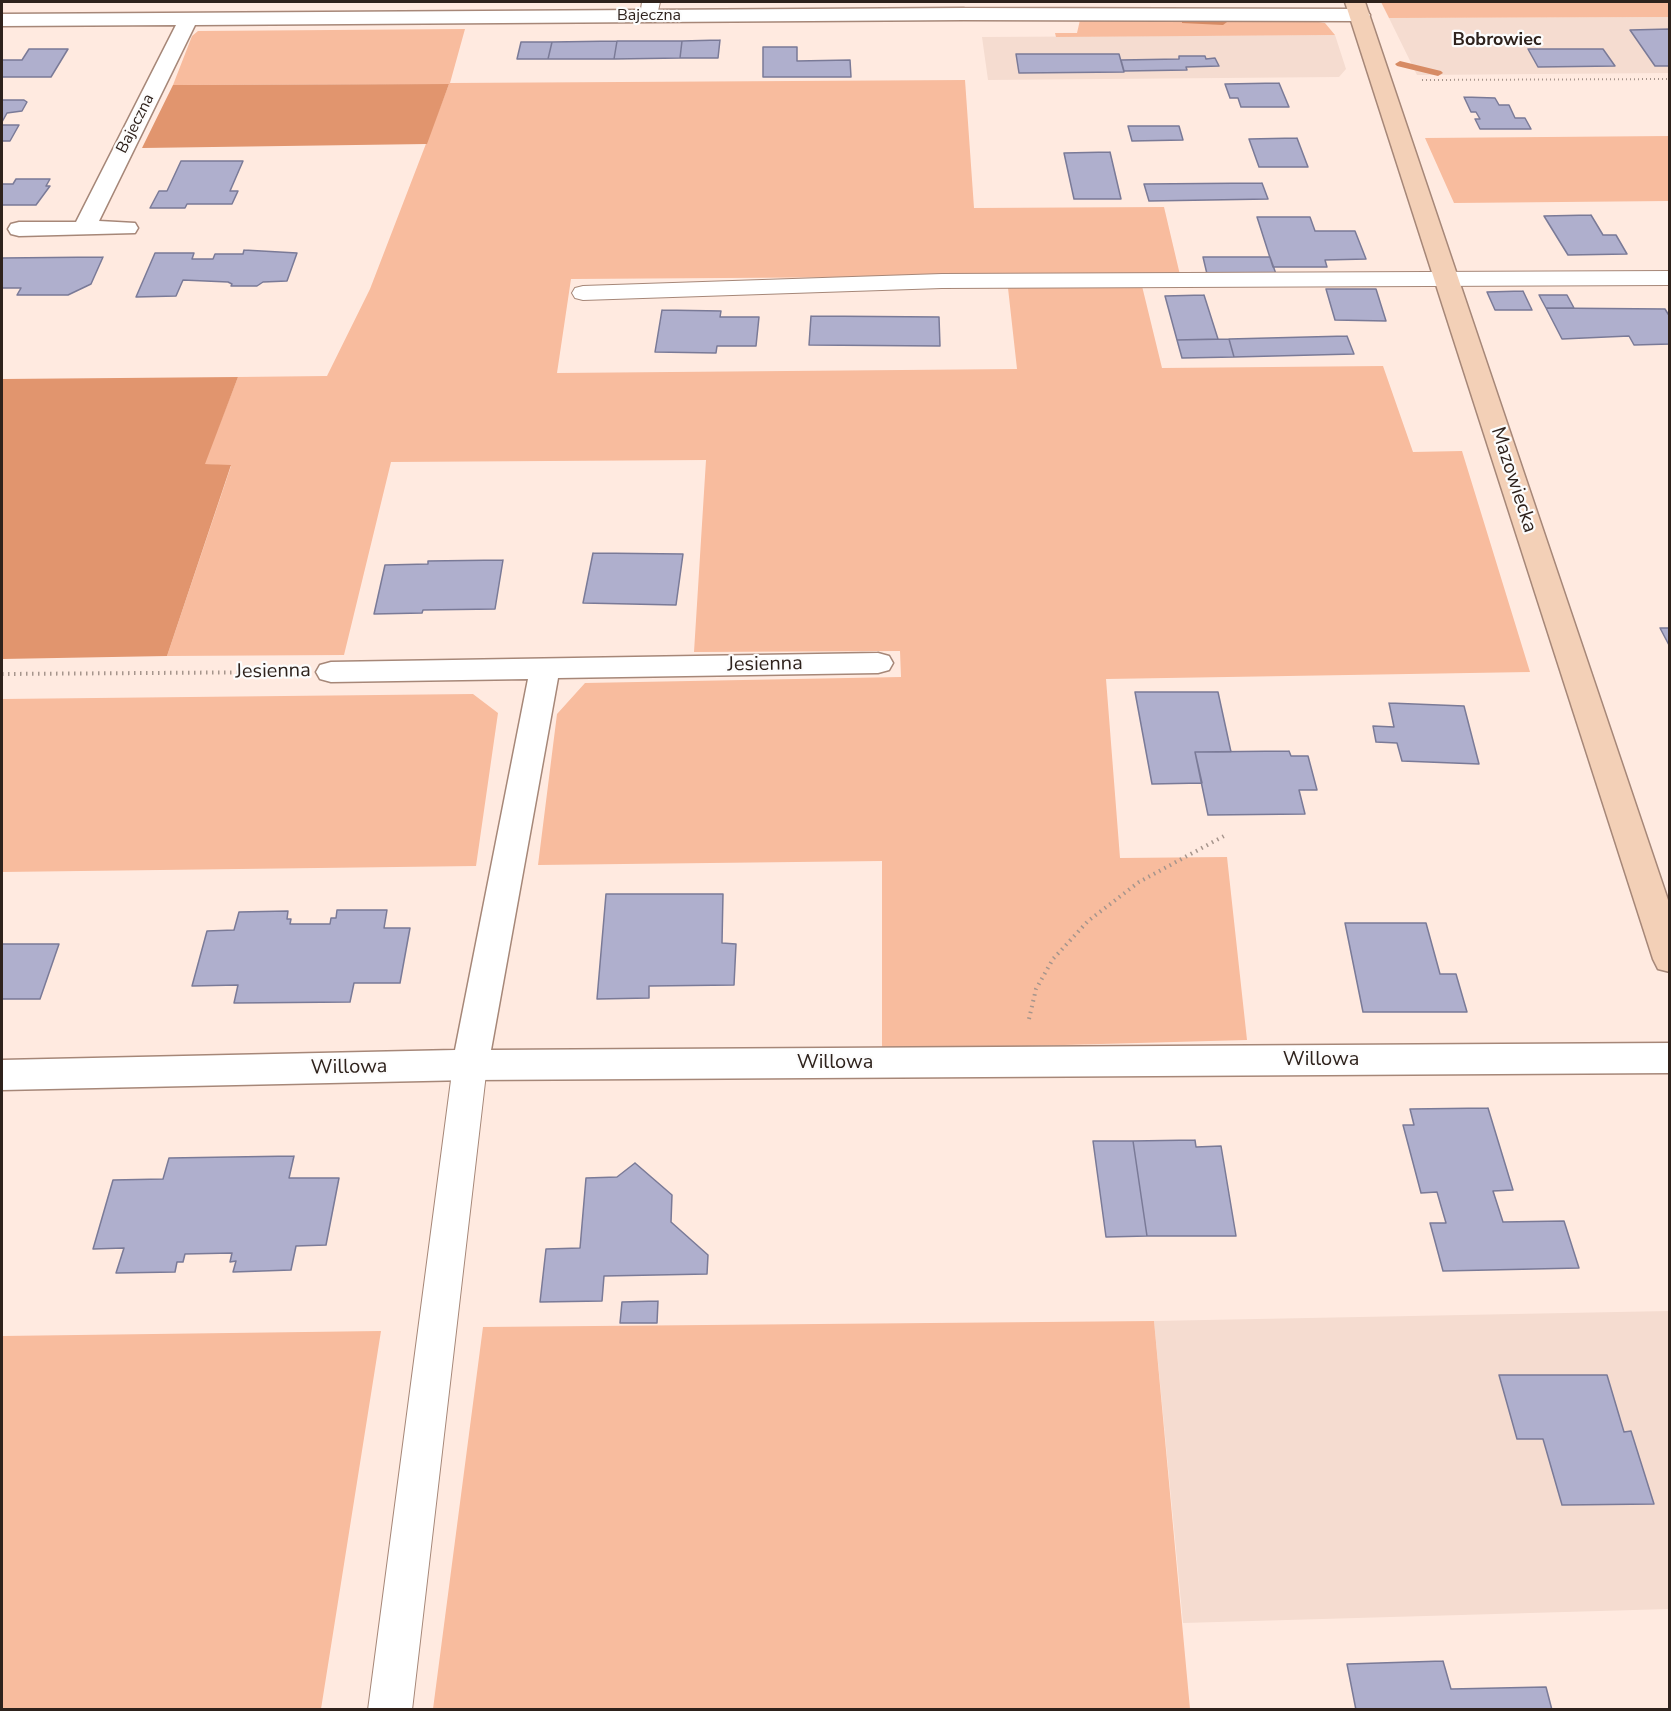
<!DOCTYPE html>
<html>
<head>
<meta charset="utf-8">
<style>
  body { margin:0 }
  #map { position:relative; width:1671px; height:1711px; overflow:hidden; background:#ffeae0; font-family:"Nunito Sans",sans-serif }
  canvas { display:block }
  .frame { position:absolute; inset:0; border:3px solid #2e221c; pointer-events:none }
</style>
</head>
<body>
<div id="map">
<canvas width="1671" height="1711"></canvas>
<div class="frame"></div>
</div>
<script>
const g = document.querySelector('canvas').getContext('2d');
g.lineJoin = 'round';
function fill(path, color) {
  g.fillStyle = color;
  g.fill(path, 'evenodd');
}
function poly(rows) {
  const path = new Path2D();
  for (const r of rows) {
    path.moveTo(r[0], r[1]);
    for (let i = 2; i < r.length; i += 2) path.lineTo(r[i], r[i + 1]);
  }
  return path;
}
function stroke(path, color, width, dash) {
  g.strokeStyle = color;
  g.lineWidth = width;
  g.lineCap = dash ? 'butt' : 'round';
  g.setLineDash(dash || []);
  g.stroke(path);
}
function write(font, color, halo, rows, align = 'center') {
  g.font = font + ' "Nunito Sans",sans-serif';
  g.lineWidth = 4.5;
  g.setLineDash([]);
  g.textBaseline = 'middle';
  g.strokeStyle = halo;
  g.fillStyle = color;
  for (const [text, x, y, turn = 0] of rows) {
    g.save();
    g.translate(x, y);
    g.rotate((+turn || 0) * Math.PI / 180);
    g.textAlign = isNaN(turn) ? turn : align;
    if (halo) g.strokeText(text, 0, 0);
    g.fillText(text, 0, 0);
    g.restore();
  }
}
fill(poly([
  [1669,17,1669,73,1417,75,1389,18],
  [1335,35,1346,69,1339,77,988,80,982,37],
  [1669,1311,1669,1609,1183,1623,1154,1321]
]), '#f5dcd0');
fill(poly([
  [1381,2,1669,2,1669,17,1389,18],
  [1301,19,1325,23,1335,35,1056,37,1055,33,1077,33,1080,20],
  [465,29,450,83,965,80,974,208,1164,207,1180,275,571,279,557,373,1017,369,1008,288,1142,286,1162,368,1383,366,1413,452,1462,451,1530,672,1106,679,1120,858,1227,857,1247,1040,882,1050,882,861,538,865,557,714,585,683,901,677,900,651,694,652,706,460,391,462,344,655,167,656,231,466,204,464,238,377,327,376,370,289,449,84,173,85,192,36,198,31],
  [1669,136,1669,201,1454,203,1425,138],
  [473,694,498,713,476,866,2,872,2,699],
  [1154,1321,1190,1709,433,1709,483,1327],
  [381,1331,321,1709,2,1709,2,1336]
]), '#f8bc9e');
fill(poly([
  [449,84,427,144,142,148,173,85],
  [238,377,205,464,231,465,167,656,2,659,2,379]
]), '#e1956e');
fill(poly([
  [1185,18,1223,19,1227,22,1223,25,1182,23,1182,19,1185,18],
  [1400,61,1441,71,1443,73,1438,76,1397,66,1395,64,1400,61]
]), '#d78b64');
const building = poly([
  [1670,29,1670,66,1655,66,1630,30,1670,29],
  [720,40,718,58,680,58,682,41,720,40],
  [617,41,614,59,548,59,552,42,617,41],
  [617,41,682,41,680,58,614,59,617,41],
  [521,42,552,42,548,59,517,59,521,42],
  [763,47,797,47,797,61,850,60,851,77,763,77,763,47],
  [29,49,68,49,51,77,2,77,2,60,22,60,29,49],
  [1528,49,1603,49,1615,66,1538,67,1528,49],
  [1016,54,1119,54,1124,72,1019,73,1016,54],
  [1179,56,1205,56,1206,59,1215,58,1219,66,1186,67,1187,70,1124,71,1121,60,1179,59,1179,56],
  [1279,83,1289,107,1241,107,1238,98,1230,98,1225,84,1279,83],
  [1464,97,1495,98,1499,105,1509,105,1515,118,1525,118,1531,129,1480,129,1475,119,1480,119,1476,112,1471,112,1464,97],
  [2,100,24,100,27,102,22,111,7,113,2,122,2,100],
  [2,125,19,125,10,141,2,141,2,125],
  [1128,126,1179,126,1183,140,1132,141,1128,126],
  [1297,138,1308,167,1259,167,1249,139,1297,138],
  [1110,152,1121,199,1074,199,1064,153,1110,152],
  [181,161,243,161,230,191,238,191,232,204,187,204,185,208,150,208,159,191,167,191,181,161],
  [16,179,50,179,46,186,50,186,36,205,2,205,2,184,13,184,16,179],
  [1262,183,1268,199,1149,201,1144,184,1262,183],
  [1591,215,1603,235,1616,235,1627,254,1568,255,1544,216,1591,215],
  [1257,217,1310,217,1315,231,1355,231,1366,259,1325,260,1327,267,1273,267,1257,217],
  [244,250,297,253,287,281,263,282,257,286,231,286,232,284,228,282,183,280,176,296,136,297,155,253,194,253,192,259,213,259,215,254,243,254,244,250],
  [103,257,91,284,68,295,17,295,21,288,2,288,2,258,103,257],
  [1203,257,1270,257,1276,274,1207,274,1203,257],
  [1326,289,1376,289,1386,321,1335,320,1326,289],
  [1523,291,1532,310,1495,310,1487,292,1523,291],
  [1204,295,1218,339,1177,340,1165,296,1204,295],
  [1539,295,1567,295,1574,308,1546,308,1539,295],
  [1546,308,1665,309,1670,317,1670,344,1634,345,1629,336,1562,339,1546,308],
  [662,310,721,311,720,317,759,317,756,346,717,346,716,353,655,352,662,310],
  [811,316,939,317,940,346,809,345,811,316],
  [1347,336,1354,354,1234,357,1229,339,1347,336],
  [1229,339,1234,357,1182,358,1177,340,1229,339],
  [593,553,683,554,676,605,583,603,593,553],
  [503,560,495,609,423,610,422,613,374,614,385,565,428,564,428,561,503,560],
  [1660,628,1670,628,1670,647,1660,628],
  [1135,692,1218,692,1231,752,1195,752,1202,783,1152,784,1135,692],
  [1389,703,1464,706,1479,764,1402,761,1397,743,1376,742,1373,726,1394,727,1389,703],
  [1289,751,1291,756,1308,756,1317,790,1299,790,1305,814,1208,815,1195,752,1289,751],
  [606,894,723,894,722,943,736,944,734,985,649,986,649,998,597,999,606,894],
  [337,910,387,910,384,928,410,928,400,983,354,983,350,1002,234,1003,238,985,192,986,207,931,234,930,239,912,288,911,287,919,291,919,290,924,330,924,331,918,336,918,337,910],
  [1345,923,1426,923,1440,974,1456,974,1467,1012,1363,1012,1345,923],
  [2,944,59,944,40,999,2,999,2,944],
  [1488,1108,1513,1190,1493,1191,1503,1222,1564,1221,1579,1268,1443,1271,1430,1223,1446,1223,1437,1192,1421,1193,1403,1125,1414,1125,1410,1109,1488,1108],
  [1195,1140,1196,1147,1221,1146,1236,1236,1147,1236,1133,1141,1195,1140],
  [1093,1141,1133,1141,1147,1236,1106,1237,1093,1141],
  [294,1156,289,1178,339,1178,326,1245,296,1246,291,1270,233,1272,236,1261,230,1262,232,1253,185,1254,183,1262,177,1262,175,1272,116,1273,124,1248,93,1249,113,1180,163,1179,169,1158,294,1156],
  [635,1163,672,1195,671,1222,708,1255,707,1274,604,1276,602,1301,540,1302,546,1249,580,1248,586,1178,617,1177,635,1163],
  [658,1301,657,1323,620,1323,622,1302,658,1301],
  [1499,1375,1607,1375,1624,1432,1631,1431,1654,1504,1562,1505,1543,1439,1517,1439,1499,1375],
  [1443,1661,1451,1689,1546,1687,1552,1710,1356,1710,1347,1664,1443,1661]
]);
fill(building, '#afafcd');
stroke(building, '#7a7a97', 1.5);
const lane = poly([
  [642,2,660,2,656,20,642,20,640,16,642,2],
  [1670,271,1670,285,942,288,583,300,575,298,572,293,575,288,583,286,942,274,1670,271],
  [470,1051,482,1055,487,1065,412,1710,368,1710,453,1065,458,1055,470,1051]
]);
const street = poly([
  [964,8,1360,9,1367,11,1370,15,1367,19,1360,21,964,20,195,25,99,221,135,223,138,228,135,233,19,236,11,234,8,229,11,224,19,222,76,222,176,25,2,26,2,14,964,8],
  [878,653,889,656,893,663,889,670,878,673,558,678,491,1050,1670,1043,1670,1073,470,1080,2,1090,2,1060,455,1050,528,679,331,682,320,679,316,672,320,665,331,662,878,653]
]);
const secondary = poly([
  [1345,2,1365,2,1670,906,1670,972,1658,969,1653,959,1345,2]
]);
stroke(lane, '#a68778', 2);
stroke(street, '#a68778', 3);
stroke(secondary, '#a68778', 3);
stroke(poly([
  [1422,80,1670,79]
]), '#a6958c', 2, [1, 3]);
stroke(poly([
  [2,674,292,672],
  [1029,1019,1036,989,1053,959,1088,921,1139,882,1224,836]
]), '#a6958c', 4, [1.5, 4.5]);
fill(lane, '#fff');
fill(street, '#fff');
fill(secondary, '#f3d0b7');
write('16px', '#2e221c', '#fcfcfc', [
  ["Bajeczna",649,16],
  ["Bajeczna",136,124,-63]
]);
write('bold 18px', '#2e221c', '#fcfcfc', [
  ["Bobrowiec",1497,41]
]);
write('20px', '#2e221c', '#fcfcfc', [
  ["Mazowiecka",1513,480,72],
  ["Jesienna",765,665,-1],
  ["Jesienna",273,672,-1],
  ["Willowa",1321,1060],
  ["Willowa",835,1063],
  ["Willowa",349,1068,-1]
]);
</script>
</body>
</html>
